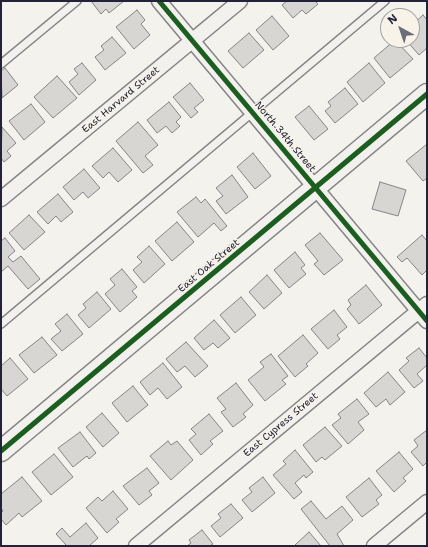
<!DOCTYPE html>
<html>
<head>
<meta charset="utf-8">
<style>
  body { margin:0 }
  #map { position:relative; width:428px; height:547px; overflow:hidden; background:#f4f2ec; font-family:"Shantell Sans",sans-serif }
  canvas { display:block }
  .frame { position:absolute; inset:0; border:2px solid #22223b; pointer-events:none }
  .north { position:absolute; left:380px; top:8px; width:40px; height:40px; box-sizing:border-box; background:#f7f3e8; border:1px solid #a29fa3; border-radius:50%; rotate:320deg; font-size:11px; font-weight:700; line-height:16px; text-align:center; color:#22223b }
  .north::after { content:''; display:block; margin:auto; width:14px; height:18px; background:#6c6b79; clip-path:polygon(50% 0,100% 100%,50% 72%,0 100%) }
</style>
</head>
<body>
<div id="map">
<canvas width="428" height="547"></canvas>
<div class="frame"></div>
<div class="north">N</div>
</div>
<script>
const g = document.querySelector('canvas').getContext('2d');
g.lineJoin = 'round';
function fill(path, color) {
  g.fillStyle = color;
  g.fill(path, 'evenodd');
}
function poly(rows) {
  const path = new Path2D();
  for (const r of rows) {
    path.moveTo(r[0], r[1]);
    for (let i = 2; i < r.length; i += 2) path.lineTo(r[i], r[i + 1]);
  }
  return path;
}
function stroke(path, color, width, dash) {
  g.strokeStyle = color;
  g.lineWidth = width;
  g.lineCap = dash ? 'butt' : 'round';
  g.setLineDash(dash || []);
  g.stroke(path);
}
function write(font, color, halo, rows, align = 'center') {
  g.font = font + ' "Shantell Sans",sans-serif';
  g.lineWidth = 3;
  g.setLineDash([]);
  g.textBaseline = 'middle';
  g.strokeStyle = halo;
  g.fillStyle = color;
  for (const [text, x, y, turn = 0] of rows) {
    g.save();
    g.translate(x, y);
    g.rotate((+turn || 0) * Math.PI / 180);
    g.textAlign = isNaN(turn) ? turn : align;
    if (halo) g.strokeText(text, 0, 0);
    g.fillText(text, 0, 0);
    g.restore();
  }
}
const building = poly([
  [91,1,124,1,109,13,106,9,101,14,91,1],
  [287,1,315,1,318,4,306,14,302,10,293,18,282,5,287,1],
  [137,10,145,20,141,24,150,35,134,49,116,27,137,10],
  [423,15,427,20,427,48,419,55,406,40,412,40,412,25,423,15],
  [272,16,289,36,273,50,256,30,272,16],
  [249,33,264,50,243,68,228,51,249,33],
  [112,37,126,53,105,70,95,57,104,50,101,46,112,37],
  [395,40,413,59,390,78,374,58,395,40],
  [82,63,96,80,79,95,69,82,78,74,74,69,82,63],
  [369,63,385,83,363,102,347,82,369,63],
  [5,68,18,85,2,98,1,71,5,68],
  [57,76,77,98,53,118,34,97,57,76],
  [190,83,204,100,194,108,198,112,191,118,173,97,190,83],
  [345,88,358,104,335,123,325,111,331,106,328,102,345,88],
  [169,102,181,117,176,122,180,126,172,133,166,126,157,133,147,120,169,102],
  [31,104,45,122,24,140,9,121,31,104],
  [309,106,328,129,314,140,295,117,309,106],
  [138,122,158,145,145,156,153,165,143,173,116,141,138,122],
  [2,127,16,143,7,151,11,156,4,162,1,158,2,127],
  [427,144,427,178,423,181,406,161,427,144],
  [113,148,132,170,118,182,109,172,103,178,92,166,113,148],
  [253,153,271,176,255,189,237,167,253,153],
  [84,169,100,188,88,198,83,192,74,200,63,187,84,169],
  [232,175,248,197,226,214,216,201,223,196,216,188,232,175],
  [380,182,406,190,398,216,372,209,380,182],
  [58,194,73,212,61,222,56,216,48,224,37,212,58,194],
  [196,197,201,203,205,199,227,226,221,231,214,223,198,237,177,212,196,197],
  [29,215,45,232,24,250,9,233,29,215],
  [177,222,194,242,172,261,155,241,177,222],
  [320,233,343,260,324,275,314,264,318,261,305,245,320,233],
  [422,235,427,241,427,270,422,275,407,258,402,262,397,257,422,235],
  [5,238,15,251,8,257,13,262,21,256,40,279,28,289,8,266,1,272,1,241,5,238],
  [149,246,165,264,144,283,133,270,142,262,137,257,149,246],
  [295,252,305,265,301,268,306,274,289,288,274,270,295,252],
  [122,269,137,287,132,291,137,297,120,312,105,294,115,285,110,279,122,269],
  [267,275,282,293,264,309,249,292,267,275],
  [366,285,382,305,359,324,347,309,351,305,348,300,366,285],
  [97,292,111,309,89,328,78,315,86,308,83,304,97,292],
  [241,297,256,315,235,333,220,315,241,297],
  [334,310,347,327,337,335,340,339,328,349,311,329,334,310],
  [67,314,83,334,62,351,51,339,61,331,55,324,67,314],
  [214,320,230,338,218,348,213,343,204,350,194,338,214,320],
  [303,335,318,353,306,364,308,366,295,377,278,356,303,335],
  [42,337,57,355,34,373,19,355,42,337],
  [186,342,208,366,195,377,185,366,177,372,166,359,186,342],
  [419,348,427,358,427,365,417,374,423,381,414,388,399,370,409,361,406,358,419,348],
  [271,354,288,376,282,380,286,384,265,401,248,380,264,367,260,362,271,354],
  [10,358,28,379,7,396,1,389,1,366,10,358],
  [163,363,182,387,167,399,158,388,150,395,140,382,163,363],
  [388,372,405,392,390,405,386,399,376,407,364,393,388,372],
  [236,383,253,405,243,414,246,417,233,427,221,412,226,409,217,398,236,383],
  [133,386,148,405,127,422,112,403,133,386],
  [357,399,369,414,358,422,364,430,348,444,332,425,341,418,338,414,357,399],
  [102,413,119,433,103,447,86,427,102,413],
  [209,414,223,431,210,441,213,444,201,455,189,440,196,434,191,429,209,414],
  [325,427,342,446,325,460,322,457,316,462,303,445,325,427],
  [427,430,427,462,423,466,411,452,418,446,414,440,427,430],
  [80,432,96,453,89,459,87,456,73,467,58,448,80,432],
  [168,441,171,445,177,441,193,460,171,480,150,456,168,441],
  [295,450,313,472,306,478,304,475,295,483,302,492,294,499,273,475,286,464,283,461,295,450],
  [399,452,413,469,403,478,406,481,394,492,376,471,399,452],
  [54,454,73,477,51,495,32,472,54,454],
  [147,468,159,483,149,491,152,495,139,505,123,486,147,468],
  [22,477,42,501,22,517,19,513,6,525,1,519,1,513,3,511,1,508,1,494,22,477],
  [263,477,275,493,252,512,242,500,252,492,249,488,263,477],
  [369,478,382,495,376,500,379,504,362,517,346,497,369,478],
  [113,491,128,509,116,519,119,522,107,533,86,508,98,497,102,501,113,491],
  [311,501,326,519,342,506,353,520,337,534,344,546,330,546,301,509,311,501],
  [231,504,243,518,220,537,211,526,221,518,218,514,231,504],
  [86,523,98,538,89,546,67,546,56,534,62,528,70,537,86,523],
  [202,530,213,544,210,546,187,546,191,543,189,540,202,530],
  [309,532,321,546,294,546,309,532]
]);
fill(building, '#d7d6d3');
stroke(building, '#858486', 1);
const lane = poly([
  [1,64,77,1],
  [1,324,385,1]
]);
const street = poly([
  [159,1,427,321],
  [1,199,240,1],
  [136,546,427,304],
  [374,546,427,502]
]);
const secondary = poly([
  [1,451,427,94]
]);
stroke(lane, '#858486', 10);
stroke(street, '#858486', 17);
stroke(secondary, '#858486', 23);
stroke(lane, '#f2f1ed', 7);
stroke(street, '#f2f1ed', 14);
stroke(secondary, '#f2f1ed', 20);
stroke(poly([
  [159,1,427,321],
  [1,451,427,94]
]), '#1b5e20', 5);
write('10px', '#22223b', '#f7f3e8', [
  ["East Harvard Street",121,100,-40],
  ["North 34th Street",285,137,50],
  ["East Oak Street",209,266,-40],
  ["East Cypress Street",281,425,-40]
]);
</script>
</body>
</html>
